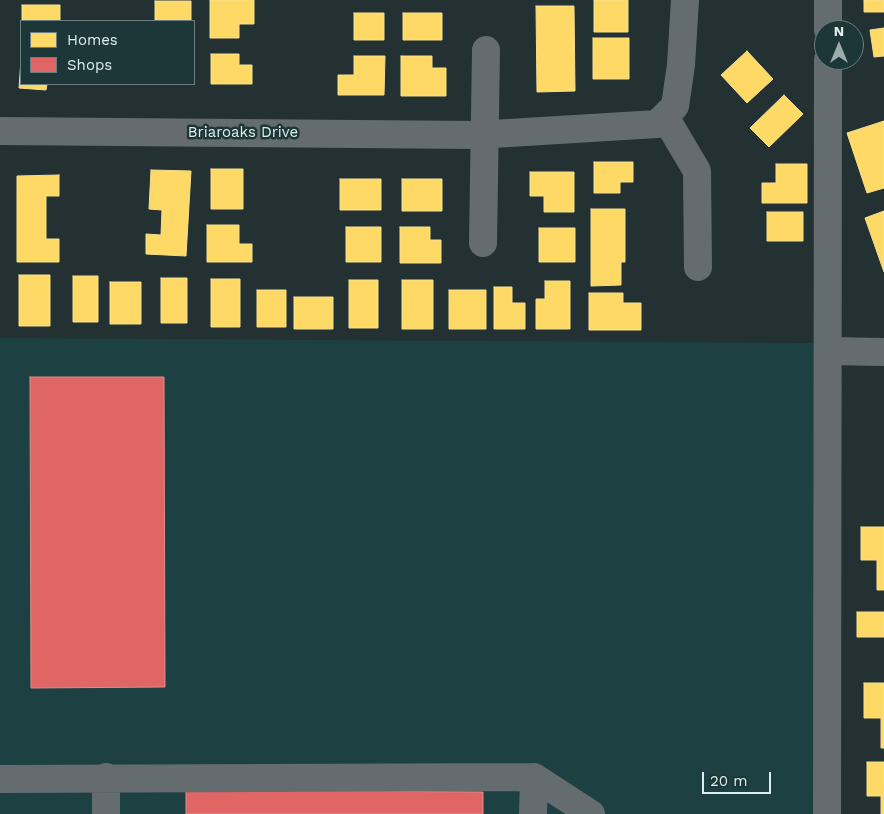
<!DOCTYPE html>
<html>
<head>
<meta charset="utf-8">
<style>
  body { margin:0 }
  #map { position:relative; width:884px; height:814px; overflow:hidden; background:#233133; font-family:"Work Sans",sans-serif }
  canvas { display:block }
  .legend { position:absolute; left:20px; top:20px; width:175px; height:65px; box-sizing:border-box; background:#1d3739; border:1px solid #6a7f81; margin:0; padding:6px 9px; list-style:none; font-size:15px; color:#ddeced }
  .legend li { display:flex; align-items:center; gap:10px; height:25px }
  .legend b { width:25px; border:1px solid #6a7f81 }
  .north { position:absolute; left:814px; top:20px; width:50px; height:50px; box-sizing:border-box; background:#1d3739; border:1px solid #6a7f81; border-radius:50%; rotate:0deg; font-size:14px; font-weight:700; line-height:20px; text-align:center; color:#ddeced }
  .north::after { content:''; display:block; margin:auto; width:18px; height:22px; background:#9cabac; clip-path:polygon(50% 0,100% 100%,50% 72%,0 100%) }
  .scale { position:absolute; left:702px; top:772px; width:69px; height:22px; box-sizing:border-box; border:2px solid #ddeced; border-top:0; padding-left:6px; font-size:15px; line-height:18px; white-space:nowrap; color:#ddeced; -webkit-text-stroke:4px #1d3739; paint-order:stroke }
</style>
</head>
<body>
<div id="map">
<canvas width="884" height="814"></canvas>
<ul class="legend">
<li><b style="height:14px;background:#ffd966"></b>Homes</li>
<li><b style="height:14px;background:#e06666"></b>Shops</li>
</ul>
<div class="north">N</div>
<div class="scale">20 m</div>
</div>
<script>
const g = document.querySelector('canvas').getContext('2d');
g.lineJoin = 'round';
function fill(path, color) {
  g.fillStyle = color;
  g.fill(path, 'evenodd');
}
function poly(rows) {
  const path = new Path2D();
  for (const r of rows) {
    path.moveTo(r[0], r[1]);
    for (let i = 2; i < r.length; i += 2) path.lineTo(r[i], r[i + 1]);
  }
  return path;
}
function stroke(path, color, width, dash) {
  g.strokeStyle = color;
  g.lineWidth = width;
  g.lineCap = dash ? 'butt' : 'round';
  g.setLineDash(dash || []);
  g.stroke(path);
}
function write(font, color, halo, rows, align = 'center') {
  g.font = font + ' "Work Sans",sans-serif';
  g.lineWidth = 5;
  g.setLineDash([]);
  g.textBaseline = 'middle';
  g.strokeStyle = halo;
  g.fillStyle = color;
  for (const [text, x, y, turn = 0] of rows) {
    g.save();
    g.translate(x, y);
    g.rotate((+turn || 0) * Math.PI / 180);
    g.textAlign = isNaN(turn) ? turn : align;
    if (halo) g.strokeText(text, 0, 0);
    g.fillText(text, 0, 0);
    g.restore();
  }
}
fill(poly([
  [0,338,816,343,817,814,0,814]
]), '#1d4042');
const homes = poly([
  [210,0,254,0,254,24,239,24,239,38,210,38,210,0],
  [594,0,628,0,628,32,594,32,594,0],
  [864,0,884,0,884,12,864,12,864,0],
  [155,1,191,1,191,21,155,21,155,1],
  [22,5,60,5,60,21,22,21,22,5],
  [536,6,574,6,575,91,537,92,536,6],
  [354,13,384,13,384,40,354,40,354,13],
  [403,13,442,13,442,40,403,40,403,13],
  [884,28,884,56,874,57,870,30,884,28],
  [593,38,629,38,629,79,593,79,593,38],
  [747,51,773,79,747,103,721,75,747,51],
  [211,54,239,54,239,65,252,65,252,84,211,84,211,54],
  [354,56,385,56,384,95,338,95,338,75,354,75,354,56],
  [401,56,432,56,432,68,446,68,446,96,401,96,401,56],
  [21,60,21,84,47,84,46,90,19,88,21,60],
  [784,95,803,114,769,147,750,128,784,95],
  [884,121,884,188,867,193,847,133,884,121],
  [594,162,633,162,633,182,620,182,620,193,594,193,594,162],
  [776,164,807,164,807,203,762,203,762,183,776,183,776,164],
  [211,169,243,169,243,209,211,209,211,169],
  [151,170,191,171,186,256,146,254,146,234,161,235,162,210,149,209,151,170],
  [530,172,574,172,574,212,544,212,544,196,530,196,530,172],
  [59,175,59,196,46,196,46,239,59,239,59,262,17,262,17,176,59,175],
  [340,179,381,179,381,210,340,210,340,179],
  [402,179,442,179,442,211,402,211,402,179],
  [591,209,625,209,625,262,621,262,621,285,591,286,591,209],
  [884,211,884,272,865,218,884,211],
  [767,212,803,212,803,241,767,241,767,212],
  [207,225,239,225,239,244,252,244,252,262,207,262,207,225],
  [346,227,381,227,381,262,346,262,346,227],
  [400,227,430,227,430,240,441,240,441,263,400,263,400,227],
  [539,228,575,228,575,262,539,262,539,228],
  [19,275,50,275,50,326,19,326,19,275],
  [73,276,98,276,98,322,73,322,73,276],
  [161,278,187,278,187,323,161,323,161,278],
  [211,279,240,279,240,327,211,327,211,279],
  [349,280,378,280,378,328,349,328,349,280],
  [402,280,433,280,433,329,402,329,402,280],
  [545,281,570,281,570,329,536,329,536,299,545,299,545,281],
  [110,282,141,282,141,324,110,324,110,282],
  [494,287,512,287,512,303,525,303,525,329,494,329,494,287],
  [257,290,286,290,286,327,257,327,257,290],
  [449,290,486,290,486,329,449,329,449,290],
  [589,293,623,293,623,303,641,303,641,330,589,330,589,293],
  [294,297,333,297,333,329,294,329,294,297],
  [861,527,884,527,884,590,877,590,877,560,861,560,861,527],
  [857,612,884,612,884,637,857,637,857,612],
  [864,683,884,683,884,748,881,748,881,718,864,718,864,683],
  [867,762,884,762,884,814,881,814,881,796,867,796,867,762]
]);
fill(homes, '#ffd966');
stroke(homes, '#f5df8e', 1);
const shops = poly([
  [30,377,164,377,165,687,31,688,30,377],
  [186,790,483,792,483,814,186,814,186,790]
]);
fill(shops, '#e06666');
stroke(shops, '#df8e8e', 1);
stroke(poly([
  [828,0,828,30],
  [665,117,697,171,698,267],
  [0,131,476,135,657,124,675,106,681,65,685,0],
  [483,243,486,50],
  [828,351,884,352],
  [0,779,534,777,591,814],
  [106,814,106,777],
  [533,814,534,777],
  [827,814,828,60]
]), '#656c70', 28);
write('15px', '#ddeced', '#1d3739', [
  ["Briaroaks Drive",243,133]
]);
</script>
</body>
</html>
